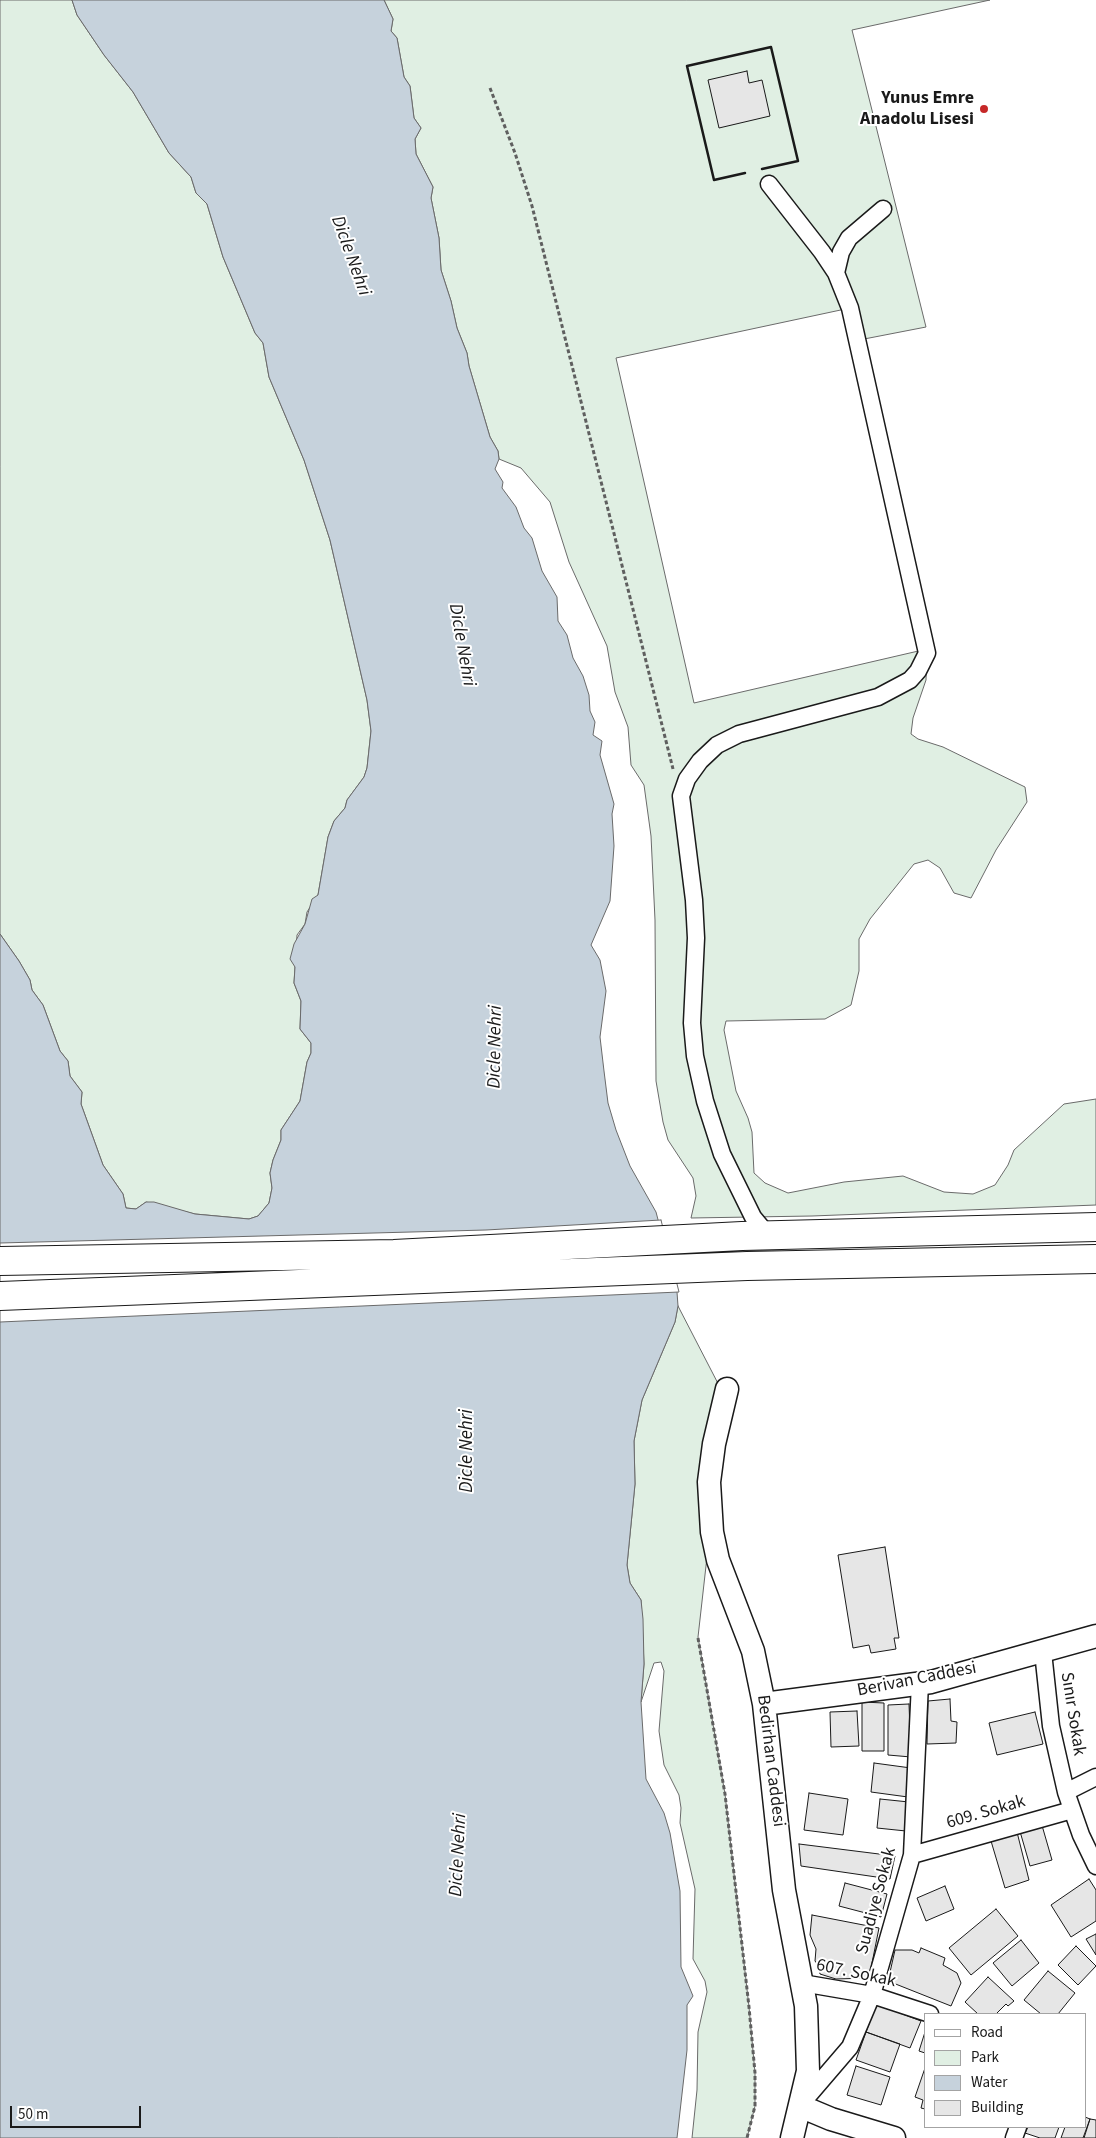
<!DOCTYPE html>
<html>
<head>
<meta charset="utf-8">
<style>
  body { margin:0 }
  #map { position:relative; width:1096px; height:2138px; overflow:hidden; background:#fff; font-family:"Source Sans 3",sans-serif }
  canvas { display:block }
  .legend { position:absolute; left:924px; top:2013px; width:162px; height:115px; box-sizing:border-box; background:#fff; border:1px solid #a3a3a3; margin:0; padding:6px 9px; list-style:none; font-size:15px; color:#1a1a1a }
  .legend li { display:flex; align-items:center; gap:10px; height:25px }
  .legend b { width:25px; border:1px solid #a3a3a3 }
  .scale { position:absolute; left:10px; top:2106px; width:131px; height:22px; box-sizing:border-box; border:2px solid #1a1a1a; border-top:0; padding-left:6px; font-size:15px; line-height:18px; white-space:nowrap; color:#1a1a1a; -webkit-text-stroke:4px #fff; paint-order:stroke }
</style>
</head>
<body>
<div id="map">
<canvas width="1096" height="2138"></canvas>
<ul class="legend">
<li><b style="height:6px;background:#fff"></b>Road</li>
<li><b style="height:14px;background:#e0efe3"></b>Park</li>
<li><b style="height:14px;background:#c6d2dc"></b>Water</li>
<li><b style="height:14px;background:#e6e6e6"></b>Building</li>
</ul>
<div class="scale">50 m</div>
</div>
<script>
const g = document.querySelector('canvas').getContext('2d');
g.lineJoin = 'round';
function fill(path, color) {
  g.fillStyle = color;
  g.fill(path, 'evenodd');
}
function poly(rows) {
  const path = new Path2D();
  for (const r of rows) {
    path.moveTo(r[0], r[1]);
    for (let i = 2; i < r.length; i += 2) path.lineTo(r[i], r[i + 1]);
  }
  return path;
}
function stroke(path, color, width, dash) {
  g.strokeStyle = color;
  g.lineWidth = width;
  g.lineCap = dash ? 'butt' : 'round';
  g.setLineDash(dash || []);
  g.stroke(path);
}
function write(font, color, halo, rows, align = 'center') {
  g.font = font + ' "Source Sans 3",sans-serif';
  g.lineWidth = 4;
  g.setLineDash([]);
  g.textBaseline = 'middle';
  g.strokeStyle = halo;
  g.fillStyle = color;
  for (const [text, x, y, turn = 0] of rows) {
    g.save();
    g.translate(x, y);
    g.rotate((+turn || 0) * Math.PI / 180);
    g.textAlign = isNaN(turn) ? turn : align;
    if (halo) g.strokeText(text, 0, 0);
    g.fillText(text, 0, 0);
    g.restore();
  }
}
const green = poly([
  [0,0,72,0,77,15,104,55,133,92,169,153,191,177,196,193,207,204,223,257,255,333,263,343,269,377,304,460,330,540,367,700,371,731,367,768,364,777,347,800,345,808,334,821,328,837,318,895,307,912,305,924,297,935,294,983,301,1001,300,1029,311,1043,311,1053,307,1062,300,1101,281,1130,281,1140,273,1160,270,1173,272,1188,269,1203,258,1216,249,1219,195,1214,146,1202,136,1209,126,1208,123,1194,103,1165,81,1104,82,1092,70,1076,68,1061,60,1051,43,1005,32,990,30,980,19,961,0,934,0,0],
  [384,0,990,0,852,30,926,327,859,340,850,308,616,358,694,703,927,649,926,680,913,718,911,734,918,739,943,747,1025,787,1027,802,996,850,971,898,954,893,940,868,928,860,914,864,870,919,859,939,859,971,851,1005,825,1019,726,1021,724,1030,736,1091,748,1118,752,1132,754,1173,765,1183,788,1193,844,1182,903,1176,944,1192,973,1194,995,1185,1008,1165,1014,1150,1064,1104,1096,1099,1096,1205,812,1216,691,1218,696,1196,693,1178,668,1140,663,1122,656,1081,655,920,651,836,644,785,631,765,628,727,615,692,607,646,569,562,550,502,521,468,499,459,498,451,490,437,469,366,467,353,457,328,451,301,441,270,439,238,431,198,433,187,416,154,415,139,421,128,414,118,410,86,404,77,397,38,391,31,393,19,384,0],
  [678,1306,725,1397,698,1637,725,1794,749,2007,755,2073,755,2106,747,2138,692,2138,697,2090,698,2032,707,1992,705,1981,693,1959,695,1889,680,1823,681,1808,679,1795,664,1765,659,1731,664,1671,661,1662,654,1663,641,1702,644,1664,641,1600,630,1583,627,1565,635,1484,634,1441,642,1400,675,1322,678,1306]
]);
fill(green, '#e0efe3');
stroke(green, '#6a6a6a', 1);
const water = poly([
  [72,0,384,0,393,19,391,31,397,38,404,77,410,86,414,118,421,128,415,139,416,154,433,187,431,198,439,238,441,270,451,301,457,328,467,353,469,366,490,437,498,451,499,459,495,469,503,482,502,488,516,507,524,528,532,538,542,571,557,597,558,621,567,635,573,658,583,676,589,695,590,711,595,722,593,735,602,741,600,755,614,804,612,814,614,846,610,901,591,945,600,960,606,991,600,1037,604,1071,608,1103,616,1130,630,1166,656,1212,677,1292,678,1306,675,1322,642,1400,634,1441,635,1484,627,1565,630,1583,641,1600,643,1619,644,1664,641,1702,646,1779,664,1813,670,1833,680,1891,681,1967,693,1996,687,2005,687,2050,677,2138,0,2138,0,934,19,961,30,980,32,990,43,1005,60,1051,68,1061,70,1076,82,1092,81,1104,103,1165,123,1194,126,1208,136,1209,146,1202,154,1202,195,1214,249,1219,258,1216,269,1203,272,1188,270,1173,273,1160,281,1140,281,1130,300,1101,307,1062,311,1053,311,1043,300,1029,301,1001,294,983,295,967,290,959,294,944,305,924,312,899,318,895,328,837,334,821,345,808,347,800,364,777,367,768,371,731,367,700,330,540,304,460,269,377,263,343,255,333,223,257,207,204,196,193,191,177,169,153,133,92,104,55,77,15,72,0]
]);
fill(water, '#c6d2dc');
stroke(water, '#6a6a6a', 1);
const pier = poly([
  [661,1220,679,1292,0,1322,0,1243,486,1230,661,1220]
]);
fill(pier, '#fff');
stroke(pier, '#6a6a6a', 1);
const building = poly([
  [747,71,749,83,762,80,770,116,719,128,708,80,747,71],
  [885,1547,899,1638,894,1638,896,1649,871,1653,869,1645,853,1648,838,1555,885,1547],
  [950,1699,951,1721,957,1722,956,1743,927,1744,928,1701,950,1699],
  [862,1702,884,1703,884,1751,862,1751,862,1702],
  [909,1704,911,1757,888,1755,888,1705,909,1704],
  [857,1711,859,1746,831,1747,830,1712,857,1711],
  [1035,1712,1043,1744,997,1755,989,1723,1035,1712],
  [874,1763,911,1768,908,1797,871,1792,874,1763],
  [809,1793,848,1799,843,1835,804,1830,809,1793],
  [880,1799,909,1802,906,1831,877,1828,880,1799],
  [1041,1822,1052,1860,1030,1866,1019,1828,1041,1822],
  [1017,1832,1029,1880,1005,1888,991,1841,1017,1832],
  [799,1844,895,1856,890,1879,801,1866,799,1844],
  [1089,1879,1096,1890,1096,1921,1071,1937,1051,1905,1089,1879],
  [845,1883,887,1894,881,1917,839,1906,845,1883],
  [945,1886,954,1909,926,1921,917,1898,945,1886],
  [996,1909,1018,1936,971,1975,949,1948,996,1909],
  [812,1915,879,1928,869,1978,836,1979,820,1974,818,1965,815,1961,816,1949,810,1935,812,1915],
  [1096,1934,1096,1955,1086,1939,1096,1934],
  [1021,1940,1039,1963,1012,1986,993,1963,1021,1940],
  [1076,1946,1096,1966,1078,1985,1058,1965,1076,1946],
  [921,1948,945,1958,943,1965,957,1973,961,1983,951,2006,888,1981,895,1950,912,1950,919,1953,921,1948],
  [1048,1971,1075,1993,1058,2014,1041,2014,1024,2000,1048,1971],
  [988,1977,1014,2001,1008,2006,1006,2004,996,2014,978,2014,965,2002,988,1977],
  [876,2004,921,2021,910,2048,866,2032,876,2004],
  [866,2032,900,2044,890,2072,856,2060,866,2032],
  [925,2032,925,2053,919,2051,925,2032],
  [856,2066,890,2077,881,2105,847,2095,856,2066],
  [925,2068,925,2109,921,2108,923,2100,915,2097,925,2068],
  [1085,2117,1090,2119,1083,2138,1061,2138,1065,2127,1085,2127,1085,2117],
  [1090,2119,1096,2120,1096,2138,1084,2138,1090,2119],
  [1028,2127,1059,2127,1055,2138,1040,2138,1025,2133,1028,2127]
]);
fill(building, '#e6e6e6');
stroke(building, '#1a1a1a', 1);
const street = poly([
  [836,273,841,252,849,238,883,209],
  [768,1235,753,1217,722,1154,705,1101,695,1056,692,1023,696,938,694,900,681,796,687,779,700,761,717,745,739,734,878,697,910,680,918,671,927,653,850,308,836,273,822,252,769,184],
  [1043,1652,1051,1726,1066,1792,1081,1835,1096,1866],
  [1066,1792,1096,1777],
  [912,1855,1072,1810],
  [802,1983,872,1995,930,2014],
  [802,2103,850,2047,872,1995,912,1855,920,1683],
  [1014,2138,1018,2127]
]);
const secondary = poly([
  [727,1389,714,1444,709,1482,712,1532,718,1560,753,1651,764,1704,784,1890,806,2006,808,2071,792,2138],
  [764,1704,931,1682,1096,1636],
  [800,2106,831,2119,894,2138]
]);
const highway = poly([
  [0,1261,394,1254,742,1236,1096,1227],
  [0,1296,747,1266,1096,1259]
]);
stroke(street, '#1a1a1a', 19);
stroke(secondary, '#1a1a1a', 25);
stroke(highway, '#1a1a1a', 30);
stroke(poly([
  [490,88,515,153,532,206,673,769],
  [698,1638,725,1794,749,2007,755,2073,755,2106,747,2138]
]), '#5f5f5f', 3, [4, 2.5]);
stroke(street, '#fff', 16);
stroke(secondary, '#fff', 22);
stroke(highway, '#fff', 28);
stroke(poly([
  [745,173,714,180,687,66,771,47,798,161,762,169]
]), '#1a1a1a', 2.5);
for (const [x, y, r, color] of [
  [984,109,5,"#c62828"]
]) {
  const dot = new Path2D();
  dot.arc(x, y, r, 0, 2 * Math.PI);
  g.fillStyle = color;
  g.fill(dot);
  stroke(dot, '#fff', 2);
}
write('bold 18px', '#1a1a1a', '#fff', [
  ["Yunus Emre",974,99],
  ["Anadolu Lisesi",974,120]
], 'right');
write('18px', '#1a1a1a', '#fff', [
  ["Berivan Caddesi",917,1680,-11],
  ["Sınır Sokak",1072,1714,81],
  ["Bedirhan Caddesi",770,1761,83],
  ["609. Sokak",986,1813,-16],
  ["Suadiye Sokak",877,1901,-75],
  ["607. Sokak",856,1974,12]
]);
write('italic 19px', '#1a1a1a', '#fff', [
  ["Dicle Nehri",350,256,70],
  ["Dicle Nehri",461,645,80],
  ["Dicle Nehri",496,1047,-89],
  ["Dicle Nehri",468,1451,-90],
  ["Dicle Nehri",459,1855,-87]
]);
</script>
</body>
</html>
